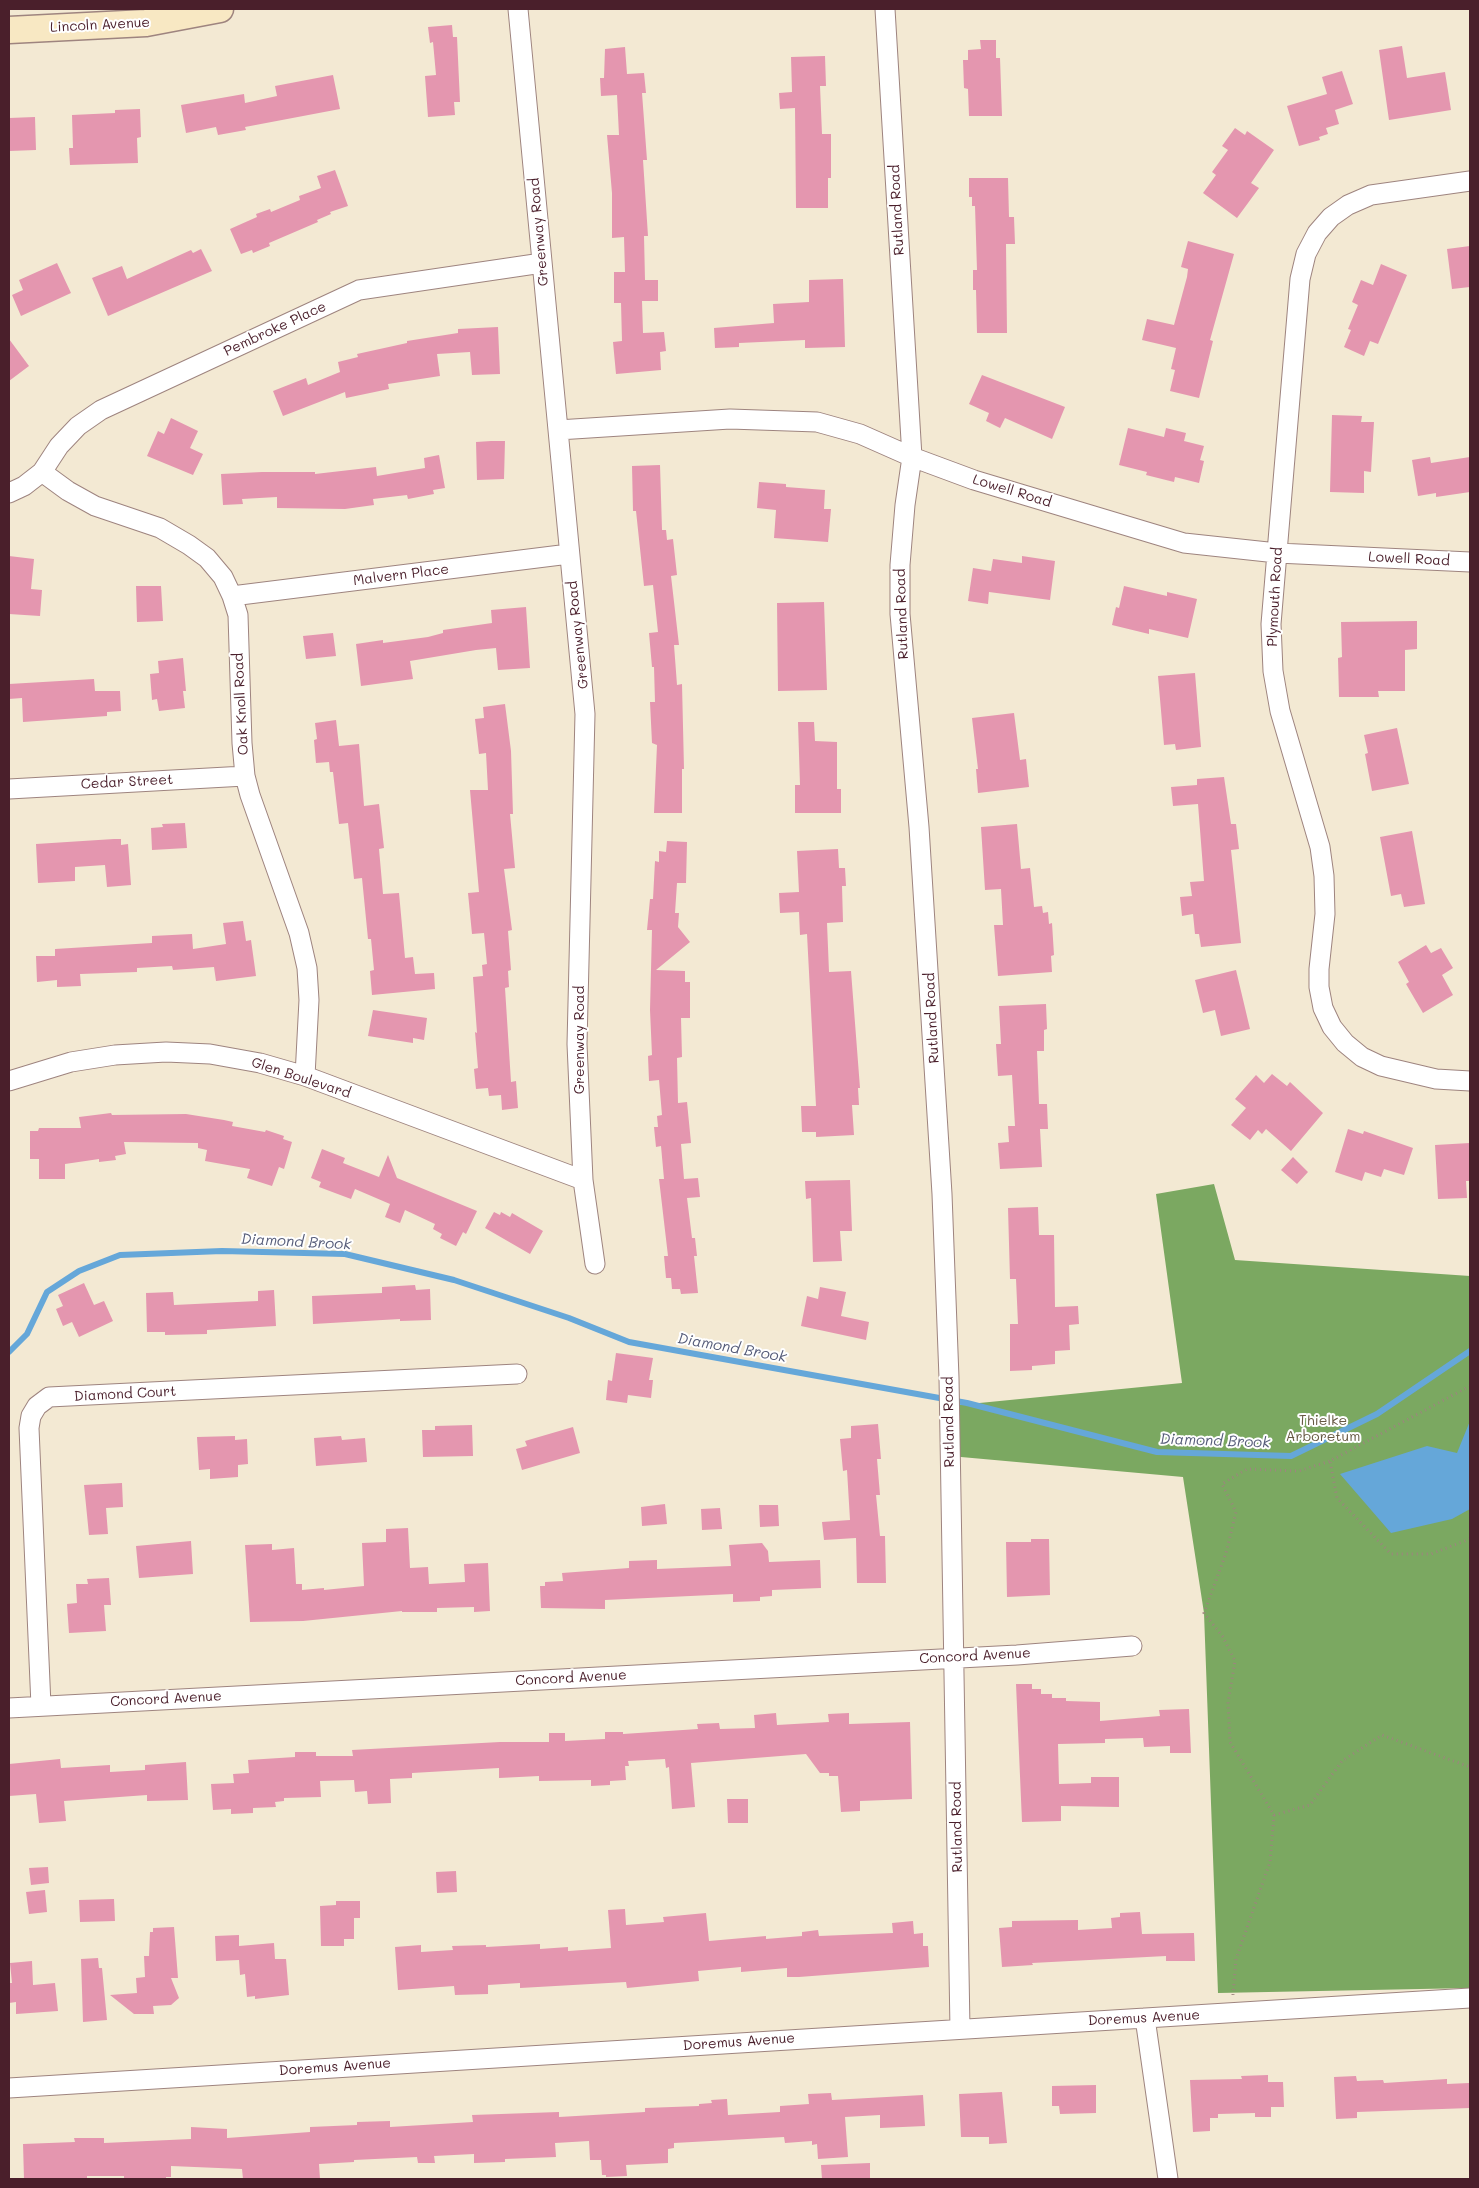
<!DOCTYPE html>
<html>
<head>
<meta charset="utf-8">
<style>
  body { margin:0 }
  #map { position:relative; width:1479px; height:2188px; overflow:hidden; background:#f3e9d3; font-family:Mali,sans-serif }
  canvas { display:block }
  .frame { position:absolute; inset:0; border:10px solid #4a1f2b; pointer-events:none }
</style>
</head>
<body>
<div id="map">
<canvas width="1479" height="2188"></canvas>
<div class="frame"></div>
</div>
<script>
const g = document.querySelector('canvas').getContext('2d');
g.lineJoin = 'round';
function fill(path, color) {
  g.fillStyle = color;
  g.fill(path, 'evenodd');
}
function poly(rows) {
  const path = new Path2D();
  for (const r of rows) {
    path.moveTo(r[0], r[1]);
    for (let i = 2; i < r.length; i += 2) path.lineTo(r[i], r[i + 1]);
  }
  return path;
}
function stroke(path, color, width, dash) {
  g.strokeStyle = color;
  g.lineWidth = width;
  g.lineCap = dash ? 'butt' : 'round';
  g.setLineDash(dash || []);
  g.stroke(path);
}
function write(font, color, halo, rows, align = 'center') {
  g.font = font + ' Mali,sans-serif';
  g.lineWidth = 4;
  g.setLineDash([]);
  g.textBaseline = 'middle';
  g.strokeStyle = halo;
  g.fillStyle = color;
  for (const [text, x, y, turn = 0] of rows) {
    g.save();
    g.translate(x, y);
    g.rotate((+turn || 0) * Math.PI / 180);
    g.textAlign = isNaN(turn) ? turn : align;
    if (halo) g.strokeText(text, 0, 0);
    g.fillText(text, 0, 0);
    g.restore();
  }
}
fill(poly([
  [1214,1184,1235,1260,1470,1276,1470,1988,1218,1993,1204,1613,1183,1477,950,1456,949,1406,1182,1383,1156,1194]
]), '#7ba861');
fill(poly([
  [1470,1421,1470,1509,1452,1519,1391,1533,1340,1474,1427,1446,1457,1453]
]), '#65a7d9');
stroke(poly([
  [9,1352,27,1334,47,1292,79,1271,120,1255,222,1251,345,1254,454,1280,569,1318,629,1342,967,1403,1157,1452,1291,1456,1377,1414,1470,1351]
]), '#65a7d9', 6);
fill(poly([
  [452,25,453,37,457,37,460,102,454,102,455,115,428,117,425,76,436,75,433,42,430,43,428,27],
  [980,40,996,40,996,58,1000,58,1002,116,969,116,968,89,964,88,963,60,968,60,968,50,981,49],
  [1402,46,1407,78,1445,72,1451,110,1389,120,1379,50],
  [625,47,627,74,644,73,646,93,642,93,647,160,643,160,648,236,644,236,645,280,658,280,658,301,642,301,643,333,664,332,666,351,660,352,661,370,616,374,613,342,622,341,621,303,614,303,614,272,625,272,624,237,612,238,612,193,607,135,619,135,617,95,601,96,600,78,604,78,605,49],
  [825,56,826,86,820,86,822,134,831,134,831,178,828,178,828,208,796,208,795,108,780,109,779,93,792,92,791,57],
  [1342,71,1353,104,1335,110,1339,124,1326,128,1328,134,1319,137,1320,140,1299,146,1287,106,1327,94,1322,77],
  [333,75,340,109,245,127,246,130,218,135,216,127,186,133,181,105,244,94,245,103,277,96,275,86],
  [140,109,141,137,137,138,138,163,70,165,69,148,73,148,72,115,115,113,115,110],
  [35,117,36,150,9,151,9,118],
  [1235,128,1245,135,1247,131,1274,150,1251,183,1259,188,1237,218,1203,193,1216,175,1212,172,1228,150,1222,146],
  [335,170,348,206,330,212,331,214,317,220,318,222,269,243,270,246,253,253,252,250,241,254,230,229,257,217,256,214,270,209,271,212,300,200,299,196,321,188,317,176],
  [969,178,1008,178,1009,217,1014,217,1015,244,1006,244,1007,333,977,333,976,290,973,290,973,270,977,270,975,206,972,206,972,197,969,197],
  [1188,241,1234,254,1210,340,1213,341,1199,398,1170,391,1175,370,1171,369,1176,348,1142,340,1147,319,1174,325,1187,277,1188,269,1181,267],
  [1470,246,1470,287,1452,289,1447,249],
  [201,249,212,271,108,316,92,278,122,266,127,279,191,250,193,253],
  [57,263,71,293,21,316,12,295,23,290,19,280],
  [1381,264,1407,275,1378,344,1370,341,1364,356,1344,347,1351,330,1348,329,1358,305,1352,302,1361,280,1373,285],
  [843,279,845,347,805,348,805,340,739,343,739,347,715,348,714,328,774,323,773,304,809,302,809,280],
  [498,327,500,374,472,375,470,352,437,354,440,376,388,384,389,389,346,398,345,392,283,416,273,391,306,378,308,385,340,372,338,362,358,357,357,354,407,343,407,341,458,333,458,329],
  [9,339,29,366,9,381],
  [982,375,1065,407,1052,439,1005,418,1000,428,986,421,989,413,969,404],
  [1332,415,1362,416,1361,422,1374,422,1371,472,1364,471,1364,493,1330,492],
  [171,418,198,431,190,448,203,454,193,475,147,456,158,431,164,434],
  [1128,428,1164,437,1166,428,1186,433,1184,441,1204,446,1200,460,1204,461,1199,483,1175,477,1174,482,1146,475,1147,472,1119,465],
  [491,441,505,441,504,479,477,480,476,442],
  [439,455,445,488,433,490,434,494,408,499,407,495,373,499,374,505,345,509,277,508,277,497,242,499,243,504,223,505,221,474,262,472,315,472,315,474,376,467,377,476,425,468,424,458],
  [1430,457,1431,463,1470,457,1470,492,1436,497,1436,493,1418,496,1412,460],
  [660,465,662,530,666,530,667,540,673,539,677,575,671,576,679,645,674,645,677,685,682,684,684,769,682,769,682,813,654,813,657,745,652,743,650,702,655,702,654,667,652,667,649,633,658,632,653,585,644,586,636,511,633,511,632,466],
  [759,482,786,484,786,487,825,490,824,509,831,509,828,542,774,538,776,510,757,508],
  [9,556,34,559,31,589,42,590,40,616,9,614],
  [1022,556,1055,561,1050,600,989,592,988,604,968,601,973,568,991,571,993,559,1022,563],
  [136,586,161,586,163,621,137,622],
  [1124,586,1167,596,1167,592,1197,599,1188,638,1149,629,1149,634,1112,625,1116,607,1119,608],
  [824,602,827,690,778,691,777,603],
  [526,607,530,668,498,670,496,648,476,650,410,661,413,679,361,686,356,644,383,640,383,643,428,637,443,633,443,630,492,623,491,610],
  [1417,621,1417,649,1405,650,1405,691,1378,691,1379,697,1339,697,1338,658,1342,657,1341,622],
  [333,633,336,656,306,659,303,636],
  [183,658,186,691,183,691,185,708,159,711,157,699,152,700,150,674,159,673,158,661],
  [1195,673,1201,747,1176,750,1175,744,1164,745,1158,676],
  [94,679,95,691,120,691,121,711,107,712,107,716,23,722,22,698,9,699,9,684],
  [505,704,511,751,513,814,510,814,515,868,504,869,512,930,508,931,511,970,508,971,509,987,505,988,511,1082,516,1081,518,1108,502,1110,501,1095,489,1096,488,1088,476,1089,474,1069,478,1068,475,1032,477,1033,473,977,483,976,482,965,487,964,484,933,472,934,468,893,479,892,470,790,488,790,486,753,479,754,475,719,484,718,483,707],
  [1014,713,1020,760,1026,759,1029,787,978,793,976,769,978,769,972,718],
  [336,720,339,746,359,744,364,806,379,804,384,848,379,849,383,894,399,893,405,958,413,957,415,974,434,973,435,989,372,995,370,971,374,970,371,939,368,939,362,878,354,879,348,823,339,824,333,772,330,772,329,762,316,763,314,740,317,739,315,723],
  [798,722,814,722,815,741,837,742,837,789,841,789,841,813,795,813,795,785,800,785],
  [1397,728,1409,784,1372,791,1365,754,1368,753,1364,735],
  [1224,777,1231,824,1236,824,1239,849,1231,850,1241,943,1201,947,1199,934,1195,934,1193,914,1182,916,1180,897,1192,896,1190,882,1204,881,1198,804,1173,806,1171,787,1197,785,1197,779],
  [185,823,187,848,152,850,151,828,163,827,162,824],
  [1017,824,1021,869,1030,868,1034,907,1042,906,1043,913,1048,912,1049,924,1052,923,1054,955,1051,956,1052,972,998,976,994,925,1003,925,1001,889,985,890,981,827],
  [1412,831,1425,904,1404,907,1401,894,1391,896,1380,837],
  [114,839,121,839,121,845,128,844,131,885,107,887,105,865,75,867,75,881,38,883,36,844],
  [667,841,687,842,686,883,677,883,675,913,679,913,678,927,690,942,656,970,685,971,685,982,690,982,690,1018,681,1018,682,1057,677,1058,678,1103,687,1102,691,1143,681,1144,684,1179,698,1178,700,1197,687,1198,692,1238,695,1238,697,1256,694,1256,698,1293,681,1294,680,1289,672,1289,671,1278,666,1278,664,1256,668,1256,659,1179,664,1179,661,1146,656,1147,654,1127,658,1127,657,1116,662,1115,659,1080,649,1081,648,1056,652,1055,650,1010,652,930,647,930,650,899,653,899,655,861,659,862,659,851,666,852],
  [838,849,839,868,845,868,846,886,842,886,843,922,827,923,829,972,851,971,860,1088,858,1088,859,1105,852,1105,854,1135,816,1137,816,1132,802,1132,801,1106,816,1106,807,934,800,935,799,912,780,913,779,893,799,892,797,851],
  [243,921,246,941,251,940,256,976,216,981,214,967,173,970,172,966,137,968,137,972,80,974,81,986,57,987,57,980,37,982,36,956,55,956,55,949,152,943,152,936,192,934,193,949,226,944,223,923],
  [1426,945,1431,953,1441,948,1453,968,1442,975,1453,995,1423,1013,1406,984,1409,982,1398,962],
  [1236,970,1250,1029,1221,1036,1215,1010,1203,1013,1195,980],
  [1046,1004,1047,1029,1044,1030,1044,1051,1037,1051,1039,1104,1047,1104,1048,1129,1040,1129,1042,1167,1000,1169,998,1143,1009,1142,1008,1126,1015,1126,1012,1075,998,1076,996,1044,1001,1044,999,1006],
  [373,1010,427,1018,424,1040,413,1038,413,1043,368,1036],
  [1272,1074,1287,1086,1290,1082,1323,1113,1291,1151,1266,1129,1262,1134,1258,1130,1250,1140,1231,1125,1246,1108,1235,1099,1256,1075,1264,1083],
  [111,1113,112,1115,186,1114,224,1120,233,1122,232,1126,265,1132,266,1130,284,1136,283,1139,292,1142,284,1169,279,1167,272,1186,247,1178,250,1169,205,1161,207,1150,198,1148,198,1143,124,1142,126,1154,115,1156,116,1160,99,1162,99,1159,65,1164,65,1179,39,1179,39,1159,30,1159,30,1131,38,1131,39,1128,81,1128,79,1117],
  [1348,1129,1363,1134,1364,1131,1413,1148,1404,1175,1384,1169,1381,1177,1365,1172,1362,1181,1335,1172],
  [1470,1143,1470,1181,1466,1181,1467,1198,1438,1199,1435,1145],
  [322,1149,345,1158,343,1163,379,1177,388,1155,397,1178,477,1211,466,1234,463,1232,456,1246,440,1238,442,1234,433,1229,435,1224,405,1210,400,1223,385,1217,390,1204,355,1189,351,1199,319,1187,321,1182,311,1178],
  [1293,1157,1308,1172,1297,1184,1281,1170],
  [850,1180,852,1231,840,1231,842,1261,813,1262,811,1198,806,1199,805,1181],
  [1038,1207,1039,1235,1054,1235,1055,1307,1078,1306,1079,1324,1069,1325,1070,1350,1055,1351,1055,1364,1032,1366,1032,1370,1010,1371,1010,1324,1018,1324,1016,1279,1010,1279,1008,1208],
  [494,1212,500,1215,501,1212,510,1217,512,1213,543,1231,530,1254,485,1228],
  [84,1283,94,1305,104,1301,113,1321,79,1337,72,1322,63,1326,56,1309,63,1306,58,1295],
  [415,1285,416,1290,430,1289,431,1320,400,1321,400,1319,313,1324,312,1296,382,1293,382,1287],
  [820,1287,846,1292,841,1316,869,1322,866,1340,801,1326,807,1296,818,1299],
  [274,1290,276,1326,207,1330,207,1334,165,1335,165,1332,147,1332,146,1293,173,1292,174,1305,258,1301,258,1291],
  [616,1353,653,1358,649,1380,653,1380,651,1398,628,1395,627,1403,606,1400,608,1380,612,1381],
  [878,1424,881,1459,877,1459,880,1495,876,1495,880,1536,885,1536,886,1583,857,1583,856,1538,824,1540,822,1522,850,1520,847,1470,843,1471,840,1439,851,1438,851,1426],
  [472,1425,473,1456,423,1457,422,1430,435,1430,435,1426],
  [573,1427,580,1453,522,1470,516,1449,527,1446,525,1441],
  [235,1436,235,1440,247,1439,248,1464,238,1465,238,1477,210,1479,210,1469,199,1470,197,1437],
  [341,1436,342,1440,365,1438,367,1462,316,1466,314,1438],
  [122,1483,123,1507,106,1508,108,1534,89,1535,84,1485],
  [665,1504,667,1524,642,1526,641,1507],
  [759,1505,778,1505,779,1526,760,1527],
  [720,1508,722,1529,702,1530,701,1509],
  [408,1528,410,1568,428,1567,429,1584,465,1582,464,1564,488,1563,490,1611,474,1612,474,1607,437,1608,437,1612,402,1612,402,1611,303,1621,250,1622,245,1545,272,1544,272,1550,294,1548,296,1584,302,1584,302,1590,324,1588,324,1590,364,1586,362,1543,386,1542,386,1529],
  [1031,1539,1049,1539,1050,1595,1007,1597,1006,1542,1031,1542],
  [191,1541,193,1574,139,1578,136,1546],
  [762,1543,768,1551,769,1562,820,1560,821,1588,772,1590,772,1596,760,1597,760,1601,733,1602,733,1594,605,1600,605,1609,541,1608,540,1586,545,1586,545,1582,563,1581,562,1573,629,1568,629,1561,657,1560,657,1569,731,1566,729,1545],
  [109,1578,111,1605,104,1605,106,1631,69,1633,67,1604,77,1603,76,1584,88,1584,87,1579],
  [1016,1684,1032,1684,1032,1689,1041,1689,1041,1694,1052,1694,1052,1698,1066,1698,1066,1701,1100,1702,1100,1721,1160,1716,1159,1710,1189,1709,1191,1753,1170,1753,1170,1746,1144,1747,1143,1738,1105,1739,1105,1743,1058,1744,1059,1784,1091,1783,1091,1777,1119,1777,1119,1807,1061,1806,1061,1821,1022,1822],
  [776,1713,777,1725,829,1722,828,1714,849,1713,849,1724,910,1722,912,1799,860,1801,860,1811,841,1812,838,1776,829,1776,829,1773,820,1773,806,1754,691,1763,695,1807,672,1809,669,1767,666,1768,665,1759,628,1761,629,1766,625,1766,626,1780,610,1781,610,1785,591,1786,591,1780,539,1781,539,1776,499,1778,499,1768,412,1773,412,1778,390,1779,391,1803,368,1804,367,1791,355,1792,354,1780,320,1781,321,1797,284,1798,284,1801,275,1802,276,1807,253,1808,253,1813,231,1814,231,1809,213,1810,211,1784,234,1783,233,1774,249,1773,248,1760,295,1757,295,1752,316,1752,316,1756,353,1756,352,1750,500,1742,549,1742,549,1733,565,1733,565,1741,605,1739,605,1732,623,1732,623,1734,698,1729,697,1724,719,1723,720,1729,755,1728,754,1715],
  [60,1759,61,1768,110,1765,110,1772,145,1770,145,1765,186,1762,188,1800,147,1801,147,1795,64,1801,66,1821,39,1823,36,1794,9,1796,9,1764],
  [727,1799,748,1799,748,1823,728,1823],
  [48,1867,49,1883,31,1885,29,1868],
  [456,1871,457,1892,437,1893,436,1872],
  [45,1890,47,1912,29,1914,26,1892],
  [114,1899,115,1921,80,1922,79,1900],
  [336,1901,360,1901,360,1918,354,1918,354,1939,344,1939,344,1946,321,1946,320,1906,336,1905],
  [625,1909,626,1925,664,1922,663,1917,706,1913,709,1941,766,1936,766,1939,802,1936,802,1932,818,1930,819,1936,893,1933,892,1923,913,1921,914,1934,923,1933,923,1946,928,1946,929,1967,799,1977,787,1977,787,1968,741,1972,741,1967,698,1971,699,1981,627,1988,626,1982,520,1988,520,1983,488,1985,488,1994,455,1995,454,1986,398,1990,395,1947,421,1945,421,1952,453,1950,452,1946,486,1945,486,1947,540,1944,540,1949,568,1947,568,1951,611,1948,608,1910],
  [1140,1912,1142,1934,1194,1933,1195,1961,1166,1961,1166,1956,1032,1963,1033,1965,1002,1967,999,1928,1012,1927,1012,1921,1078,1920,1078,1930,1112,1928,1111,1918,1120,1917,1120,1913],
  [174,1927,178,1978,171,1978,179,1998,171,2005,153,2006,154,2014,134,2014,110,1995,137,1993,136,1978,145,1977,144,1956,149,1956,150,1932,153,1932,153,1928],
  [239,1935,239,1946,274,1943,275,1959,286,1959,289,1995,255,1999,255,1996,247,1997,245,1974,240,1975,239,1960,216,1961,215,1936],
  [98,1958,99,1968,102,1968,107,2020,83,2022,81,1959],
  [32,1961,33,1985,55,1983,58,2011,16,2014,16,2002,9,2003,9,1983,12,1983,10,1963],
  [1268,2075,1268,2082,1283,2082,1284,2107,1271,2107,1271,2117,1255,2117,1255,2113,1218,2114,1218,2118,1210,2118,1210,2131,1193,2132,1190,2080,1242,2079,1241,2076],
  [1356,2076,1357,2081,1383,2080,1384,2083,1447,2079,1447,2084,1469,2083,1470,2108,1357,2112,1357,2118,1336,2119,1334,2077],
  [1096,2085,1096,2113,1060,2114,1059,2106,1052,2106,1052,2086],
  [1002,2092,1007,2143,989,2144,989,2137,961,2137,959,2094],
  [831,2093,832,2100,923,2095,925,2126,880,2128,880,2115,845,2117,848,2157,818,2159,817,2144,812,2145,812,2141,785,2143,784,2137,674,2143,674,2148,668,2149,668,2163,626,2165,627,2176,606,2177,606,2175,602,2175,601,2160,590,2160,589,2141,555,2143,556,2157,505,2159,505,2162,474,2163,474,2154,434,2156,435,2163,418,2163,417,2157,354,2160,354,2162,319,2164,320,2179,243,2179,242,2169,171,2166,171,2177,166,2177,166,2179,124,2179,124,2176,87,2176,87,2179,24,2179,23,2144,75,2142,74,2138,104,2138,104,2143,191,2139,191,2127,227,2129,227,2138,310,2132,310,2127,357,2125,357,2122,390,2121,390,2127,473,2122,472,2115,559,2112,559,2117,645,2112,645,2108,699,2106,699,2104,712,2103,711,2100,727,2099,728,2115,780,2112,780,2106,809,2104,808,2094],
  [870,2163,870,2179,822,2179,821,2165]
]), '#e496af');
const street = poly([
  [518,9,585,714,577,1044,583,1180,595,1264],
  [885,9,912,457,905,505,900,565,900,614,919,827,942,1194,949,1378,960,2029],
  [1470,181,1371,195,1348,205,1331,217,1317,233,1306,254,1300,279,1271,624,1273,671,1280,711,1320,847,1324,876,1325,914,1319,969,1319,987,1323,1008,1332,1027,1345,1043,1362,1057,1381,1066,1436,1079,1470,1081],
  [558,430,730,419,817,422,860,434,912,457,974,480,1184,543,1277,553,1470,562],
  [42,472,68,491,95,506,160,528,189,545,207,558,223,577,232,596,238,615,242,743,245,776,250,795,299,933,307,968,309,1000,305,1076],
  [9,493,24,486,42,472,59,446,78,426,101,410,359,290,542,263],
  [232,596,569,554],
  [9,789,245,776],
  [9,1081,71,1062,115,1055,166,1052,210,1054,260,1063,305,1076,583,1180],
  [41,1706,29,1428,31,1416,37,1406,49,1397,517,1374],
  [9,1708,1017,1655,1132,1646],
  [1145,2018,1168,2179],
  [9,2088,1470,1998]
]);
const secondary = poly([
  [9,30,146,23,220,9]
]);
stroke(street, '#9e847f', 21);
stroke(secondary, '#9e847f', 29);
stroke(poly([
  [1470,1386,1330,1461,1337,1498,1391,1554,1431,1554,1470,1539],
  [1274,1815,1310,1805,1342,1761,1382,1735,1470,1767],
  [1233,1995,1236,1959,1270,1862,1274,1815,1230,1742,1228,1702,1235,1661,1223,1637,1204,1613,1226,1553,1236,1512,1222,1484,1247,1469,1299,1471,1330,1461]
]), '#9e847f', 3, [1, 4]);
stroke(street, '#fff', 19);
stroke(secondary, '#f8e8c3', 26);
write('14px', '#4a1f2b', '#fff', [
  ["Lincoln Avenue",100,25,-3],
  ["Rutland Road",897,210,-93],
  ["Greenway Road",539,232,-95],
  ["Pembroke Place",275,329,-25],
  ["Lowell Road",1012,491,17],
  ["Lowell Road",1409,559,3],
  ["Malvern Place",401,575,-7],
  ["Plymouth Road",1275,597,-87],
  ["Rutland Road",902,614,-92],
  ["Greenway Road",578,635,-96],
  ["Oak Knoll Road",241,704,-93],
  ["Cedar Street",127,782,-3],
  ["Rutland Road",932,1018,-93],
  ["Greenway Road",580,1040,-90],
  ["Glen Boulevard",301,1078,18],
  ["Diamond Court",125,1394,-3],
  ["Rutland Road",949,1422,-91],
  ["Concord Avenue",975,1656,-3],
  ["Concord Avenue",571,1678,-3],
  ["Concord Avenue",166,1699,-3],
  ["Rutland Road",957,1827,-91],
  ["Doremus Avenue",1144,2018,-3],
  ["Doremus Avenue",739,2042,-4],
  ["Doremus Avenue",335,2067,-4]
]);
write('14px', '#665842', '#fff', [
  ["Thielke",1323,1421],
  ["Arboretum",1323,1437]
]);
write('italic 15px', '#565c79', '#fff', [
  ["Diamond Brook",296,1242,3],
  ["Diamond Brook",732,1348,10],
  ["Diamond Brook",1215,1441,2]
]);
</script>
</body>
</html>
